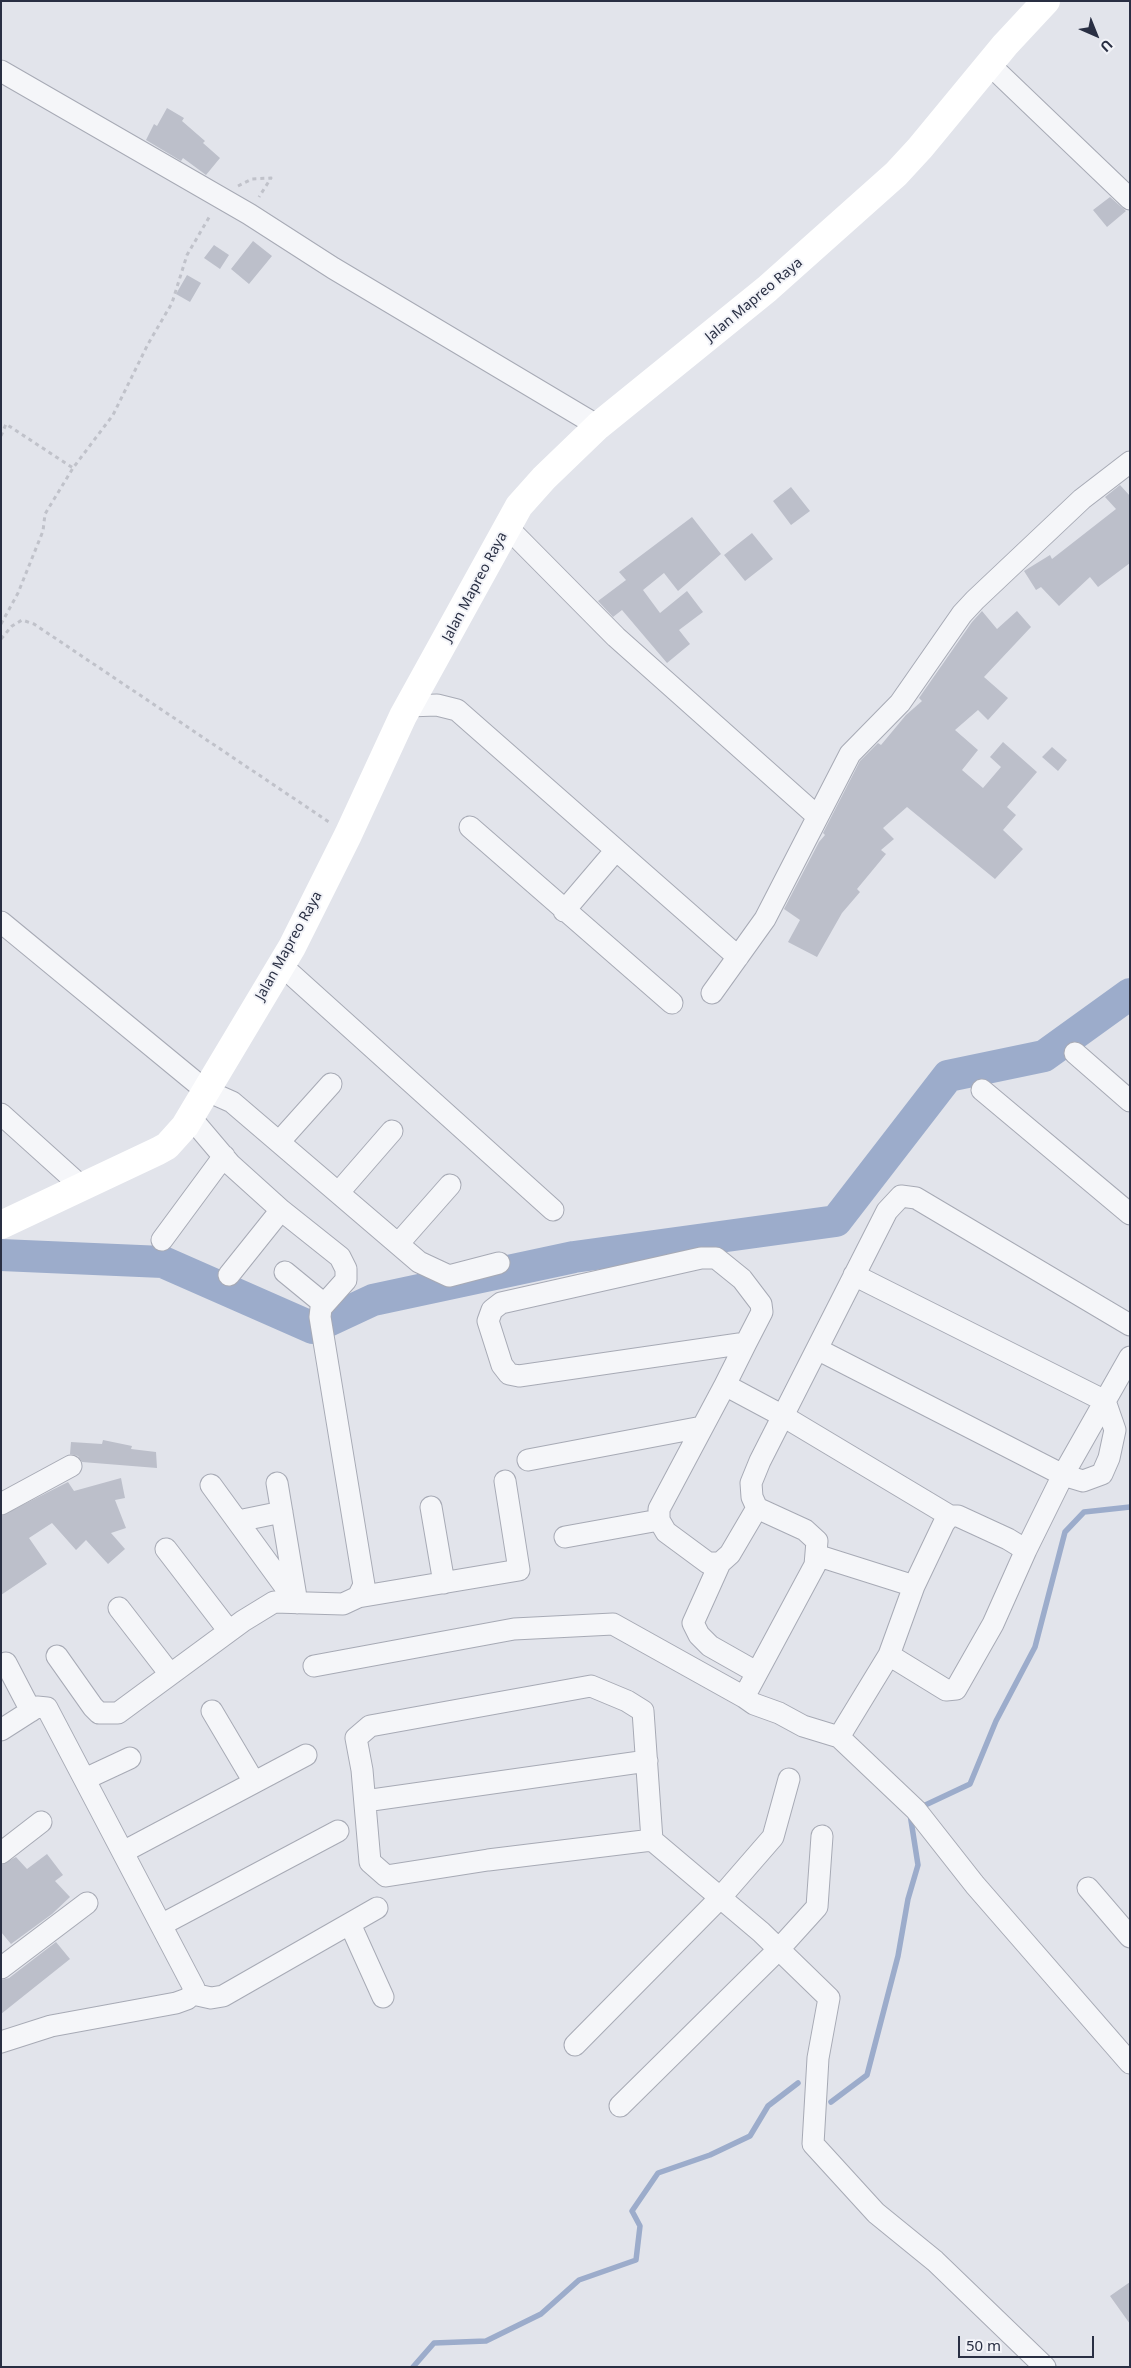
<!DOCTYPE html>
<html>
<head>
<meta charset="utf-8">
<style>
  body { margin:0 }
  #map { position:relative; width:1131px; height:2368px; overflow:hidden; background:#e2e4eb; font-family:"Noto Sans",sans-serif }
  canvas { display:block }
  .frame { position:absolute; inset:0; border:2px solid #292f43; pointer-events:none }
  .north { position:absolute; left:1071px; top:10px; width:50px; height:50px; -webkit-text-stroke:4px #f2f3f8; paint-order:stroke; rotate:136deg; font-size:14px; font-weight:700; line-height:20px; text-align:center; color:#292f43 }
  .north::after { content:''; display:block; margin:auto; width:18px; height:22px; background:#292f43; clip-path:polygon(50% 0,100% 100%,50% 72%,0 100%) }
  .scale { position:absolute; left:958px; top:2336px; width:136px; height:22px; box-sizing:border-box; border:2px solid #292f43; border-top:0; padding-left:6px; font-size:15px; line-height:18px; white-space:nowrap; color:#292f43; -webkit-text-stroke:4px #f2f3f8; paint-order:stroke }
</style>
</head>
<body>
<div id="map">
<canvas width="1131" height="2368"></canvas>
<div class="frame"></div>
<div class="north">U</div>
<div class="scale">50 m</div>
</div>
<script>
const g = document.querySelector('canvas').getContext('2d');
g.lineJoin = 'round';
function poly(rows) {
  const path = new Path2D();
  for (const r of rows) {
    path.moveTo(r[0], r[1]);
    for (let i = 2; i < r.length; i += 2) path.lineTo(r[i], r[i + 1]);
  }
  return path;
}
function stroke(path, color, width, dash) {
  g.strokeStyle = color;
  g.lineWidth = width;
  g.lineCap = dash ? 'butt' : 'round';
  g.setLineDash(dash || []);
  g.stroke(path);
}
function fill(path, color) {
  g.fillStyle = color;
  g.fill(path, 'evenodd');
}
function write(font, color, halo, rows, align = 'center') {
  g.font = font + ' "Noto Sans",sans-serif';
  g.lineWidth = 4;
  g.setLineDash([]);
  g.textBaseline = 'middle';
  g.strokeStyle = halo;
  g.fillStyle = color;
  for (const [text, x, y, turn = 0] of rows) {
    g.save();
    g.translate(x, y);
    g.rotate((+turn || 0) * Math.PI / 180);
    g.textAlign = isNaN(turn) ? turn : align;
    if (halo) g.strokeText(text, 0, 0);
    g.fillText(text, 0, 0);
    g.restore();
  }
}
stroke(poly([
  [919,1808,970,1784,996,1721,1035,1647,1065,1532,1084,1512,1130,1507],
  [831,2102,867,2075,898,1956,908,1899,918,1865,910,1814],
  [413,2367,434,2343,486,2341,541,2314,579,2280,636,2260,640,2226,632,2211,658,2173,710,2155,750,2136,768,2106,798,2083]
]), '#9caccb', 5.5);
stroke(poly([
  [1,1255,163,1262,313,1328,373,1300,574,1257,836,1221,948,1076,1044,1056,1130,994]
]), '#9caccb', 32);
fill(poly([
  [167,108,184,118,182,121,205,141,203,143,220,158,206,175,183,158,181,161,146,140,154,124,157,126],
  [1110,197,1126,211,1107,227,1093,210],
  [253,241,272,256,249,284,231,269],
  [214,245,229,255,220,269,204,258],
  [187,275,201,283,190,302,176,294],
  [1120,485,1130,496,1130,563,1098,587,1090,577,1059,606,1041,587,1036,590,1024,571,1050,555,1052,559,1116,509,1105,497],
  [791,487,810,511,791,525,773,501],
  [692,517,721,554,678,591,664,573,643,590,660,613,687,591,703,612,679,630,690,644,667,663,622,610,613,617,598,601,626,580,619,572],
  [752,533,773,559,745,581,724,555],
  [982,611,997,629,1017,611,1031,627,984,677,1008,698,988,720,978,710,955,730,978,750,962,770,983,788,1001,767,990,757,1003,742,1037,772,1007,807,1016,815,1003,830,1023,849,995,879,907,807,883,828,894,839,881,850,886,854,857,889,860,892,842,913,817,957,788,942,800,920,784,909,819,842,825,835,823,833,860,761,878,743,881,745,906,715,922,701,919,698,972,622],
  [1052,747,1067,760,1058,771,1042,757],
  [103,1440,132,1446,131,1449,156,1452,157,1468,82,1462,78,1456,70,1454,71,1442,102,1444],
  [121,1478,125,1498,115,1500,126,1528,111,1533,125,1549,108,1564,86,1540,76,1550,52,1523,29,1538,47,1564,1,1595,1,1516,68,1482,74,1491],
  [47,1854,63,1875,55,1881,70,1897,52,1914,11,1944,1,1932,1,1865,16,1857,27,1869],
  [56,1942,70,1959,1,2014,1,1980,9,1978],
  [1130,2282,1130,2324,1110,2296]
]), '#bcbfca');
const street = poly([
  [990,65,1130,199],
  [1,71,249,214,333,268,598,426],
  [507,527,616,637,817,816],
  [408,706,437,705,457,710,738,957],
  [470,827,672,1003],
  [564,911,616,850],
  [1,922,205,1090,232,1102,419,1262,449,1276,499,1263],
  [281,965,553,1210],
  [712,993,765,919,850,754,900,703,962,614,975,600,1082,499,1130,462],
  [1075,1053,1130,1101],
  [982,1090,1130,1214],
  [1,1114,82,1187],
  [279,1142,331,1084],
  [339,1192,392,1131],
  [162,1240,224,1156],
  [398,1244,450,1185],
  [285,1272,324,1304],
  [229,1275,281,1210],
  [1130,1325,916,1198,901,1196,887,1211,760,1461,751,1483,752,1497,757,1508,805,1530,817,1541,815,1565,744,1697,754,1704,779,1713,803,1726,839,1737,916,1810,975,1885,1130,2063],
  [746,1343,519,1376,509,1374,502,1365,488,1321,492,1310,501,1303,701,1258,716,1258,742,1279,761,1304,762,1312,746,1343,725,1385,783,1416,950,1516],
  [817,1349,1063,1475,1083,1481,1102,1474,1109,1458,1115,1430,1105,1401,854,1275],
  [528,1460,702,1427],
  [211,1485,297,1603,277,1483],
  [1,1504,71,1466],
  [431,1507,444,1583],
  [238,1521,282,1512],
  [565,1537,659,1520],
  [166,1549,229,1631],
  [816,1555,914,1586,944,1523,950,1516,958,1516,1008,1539,1026,1550,1063,1475,1130,1357],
  [720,1563,708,1563,666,1532,659,1520,659,1509,725,1385],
  [358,1597,519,1570,505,1481],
  [119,1608,170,1674],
  [889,1655,946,1690,956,1689,993,1624,1026,1550],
  [57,1656,93,1707,99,1713,118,1713,243,1621,274,1602,343,1604,358,1597,364,1585,320,1317,321,1308,346,1280,346,1269,340,1257,281,1210,230,1164,191,1118],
  [6,1663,31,1711],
  [314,1666,514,1629,613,1624,744,1697],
  [756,1672,710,1646,699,1635,693,1623,720,1563,730,1554,757,1508],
  [212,1711,254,1782],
  [1,1730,37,1707,47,1708,194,1988,193,1994,187,1999,176,2003,51,2026,1,2042],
  [839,1737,889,1655,914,1586],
  [85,1779,130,1758],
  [365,1801,647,1761],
  [652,1840,488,1860,386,1876,370,1862,362,1770,356,1738,370,1726,591,1686,627,1701,643,1711,652,1840,761,1932,829,1998,818,2058,813,2144,876,2213,935,2261,1045,2367],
  [123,1852,306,1755],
  [1,1853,41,1822],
  [1088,1888,1130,1937],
  [350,1924,383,1997],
  [161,1925,338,1831],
  [1,1968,87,1903],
  [193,1994,211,1998,223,1996,377,1908],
  [575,2045,720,1898,773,1837,789,1779],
  [620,2106,779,1949,817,1907,822,1836]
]);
stroke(street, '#a7aab5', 23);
stroke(poly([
  [238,186,252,179,271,178,259,197],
  [1,436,6,424,73,468],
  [1,624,18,593,43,531,45,514,73,468,113,415,148,344,172,303,187,255,211,214],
  [1,639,12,626,22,620,34,624,329,822]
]), '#c0c2ca', 3, [4, 4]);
stroke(street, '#f5f6f9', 21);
stroke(poly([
  [1,1225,158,1151,167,1146,185,1126,292,947,348,835,403,716,519,506,544,478,598,426,767,289,896,174,920,148,1005,45,1046,1]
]), '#fff', 28);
write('14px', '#292f43', '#f2f3f8', [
  ["Jalan Mapreo Raya",754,300,-40],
  ["Jalan Mapreo Raya",475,587,-62],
  ["Jalan Mapreo Raya",289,946,-61]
]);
</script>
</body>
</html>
